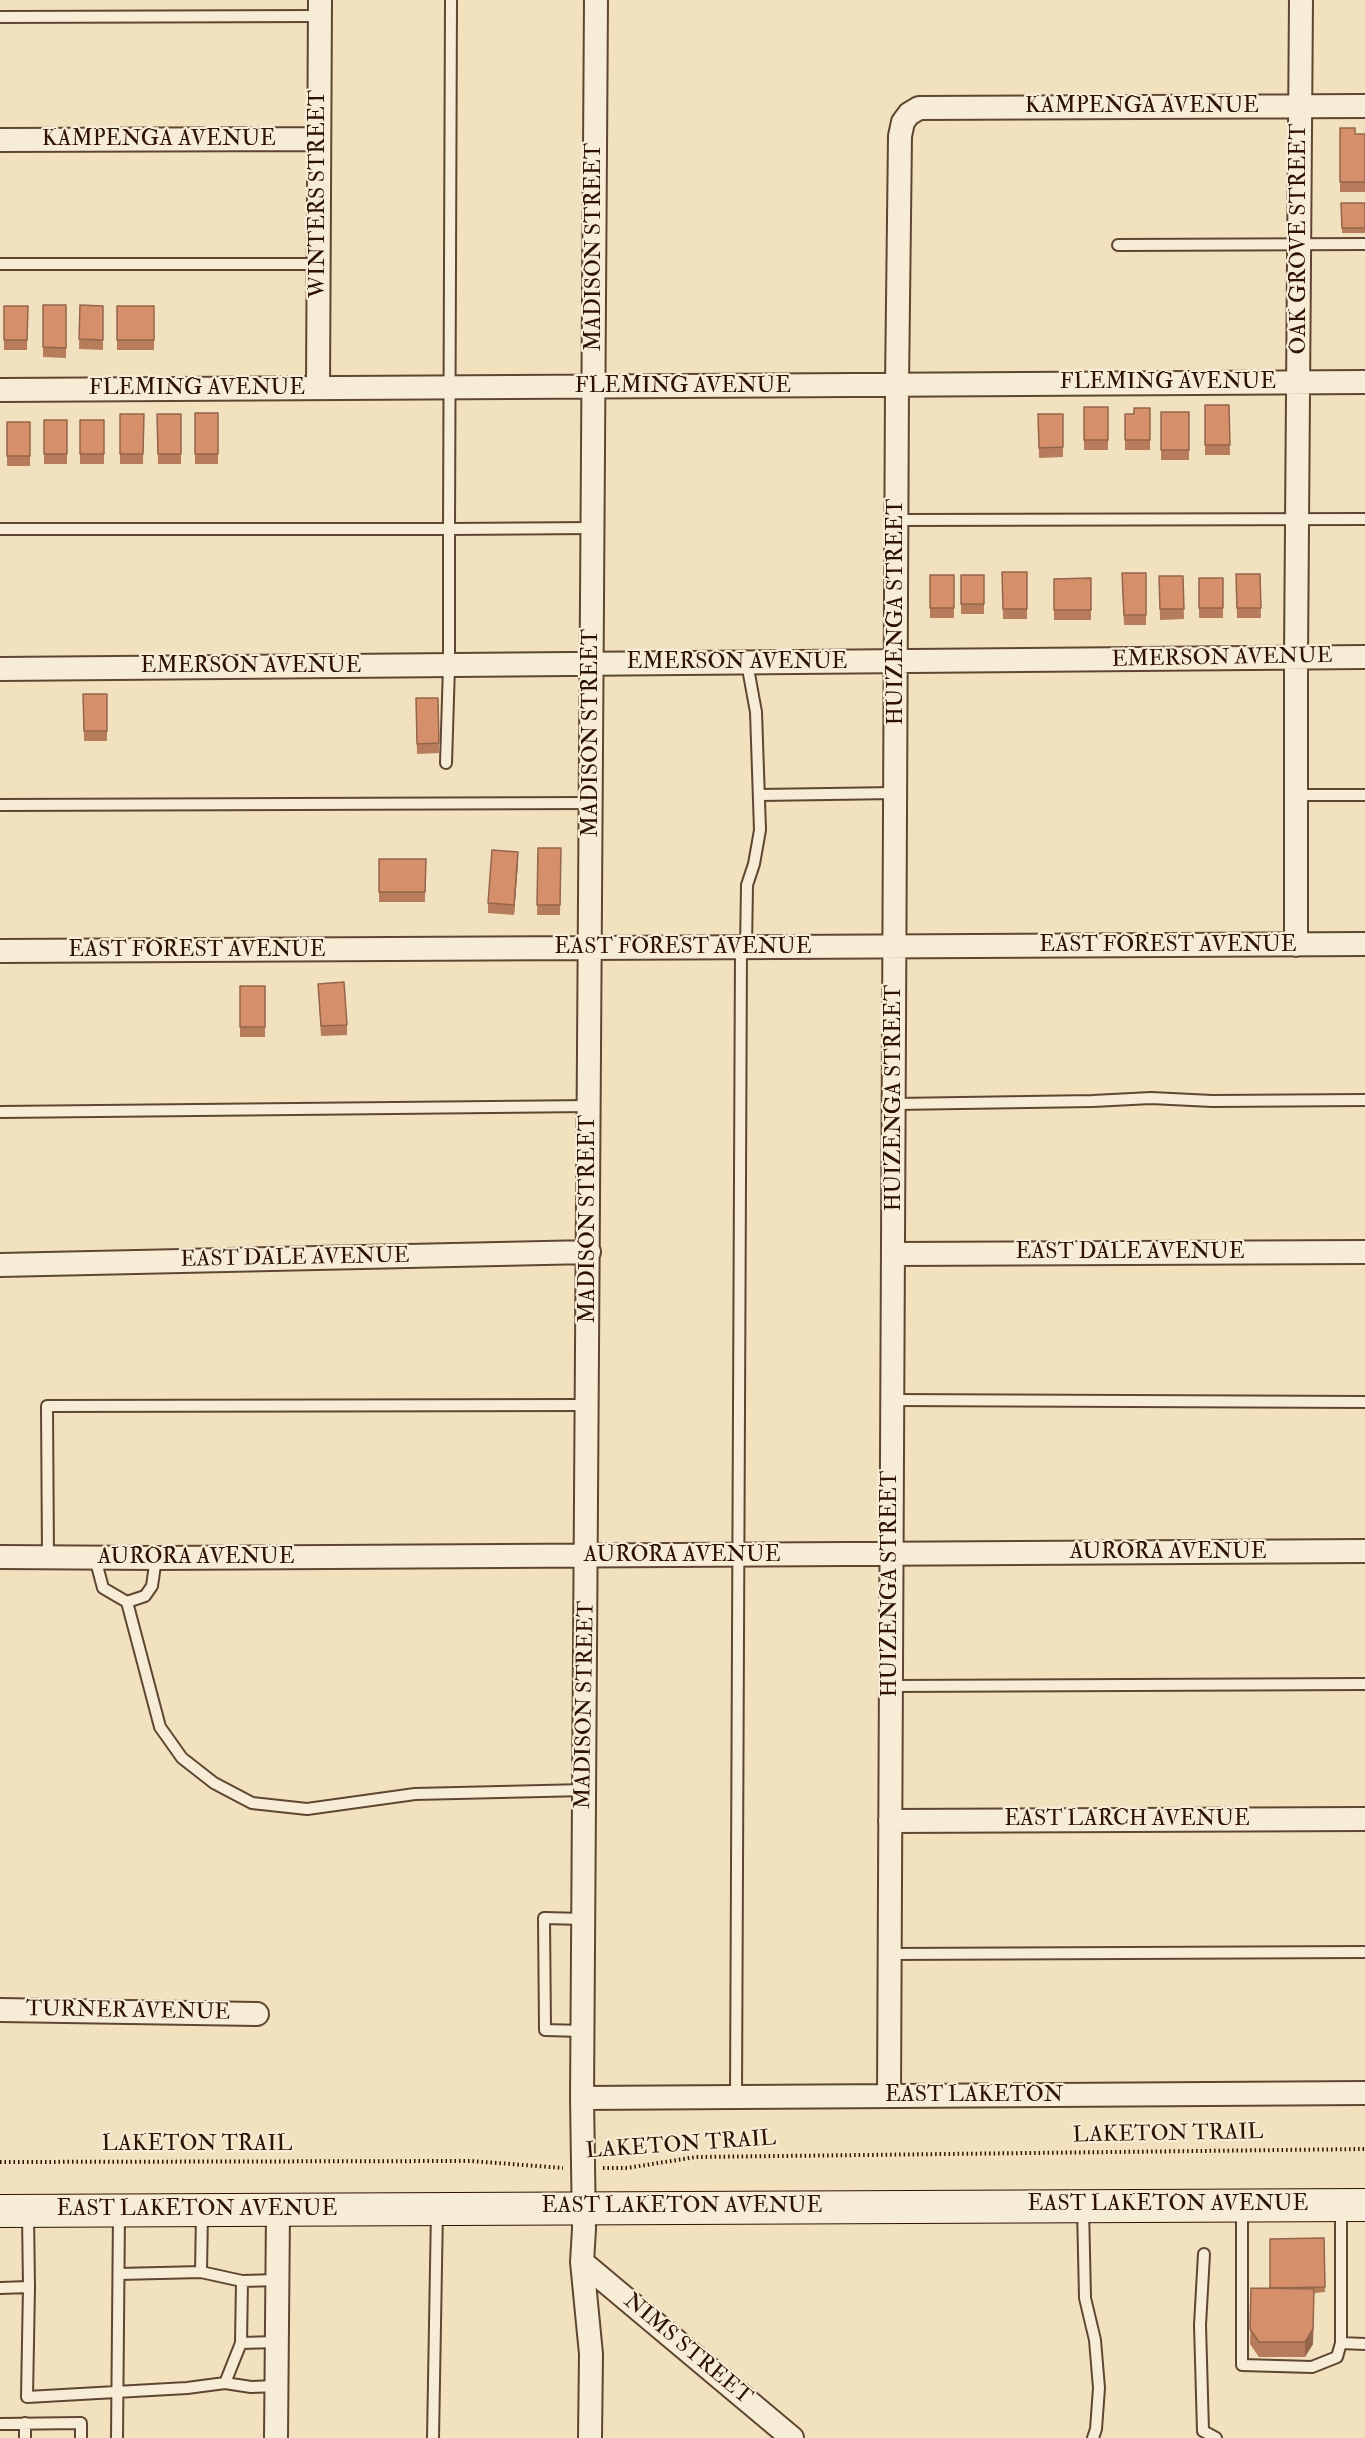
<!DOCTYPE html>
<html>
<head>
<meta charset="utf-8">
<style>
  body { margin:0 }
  canvas { display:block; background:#f2e1be }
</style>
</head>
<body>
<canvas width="1365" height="2438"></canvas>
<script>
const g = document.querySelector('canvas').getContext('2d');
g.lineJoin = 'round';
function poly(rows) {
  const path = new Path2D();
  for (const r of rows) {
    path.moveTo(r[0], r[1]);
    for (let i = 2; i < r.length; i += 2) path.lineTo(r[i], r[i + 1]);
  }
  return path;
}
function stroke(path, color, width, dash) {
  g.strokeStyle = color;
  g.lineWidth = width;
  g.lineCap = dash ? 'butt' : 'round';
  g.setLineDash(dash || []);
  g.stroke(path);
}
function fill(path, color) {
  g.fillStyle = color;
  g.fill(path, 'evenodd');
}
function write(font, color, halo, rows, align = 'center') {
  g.font = font + ' "IM FELL Double Pica",serif';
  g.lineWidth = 4.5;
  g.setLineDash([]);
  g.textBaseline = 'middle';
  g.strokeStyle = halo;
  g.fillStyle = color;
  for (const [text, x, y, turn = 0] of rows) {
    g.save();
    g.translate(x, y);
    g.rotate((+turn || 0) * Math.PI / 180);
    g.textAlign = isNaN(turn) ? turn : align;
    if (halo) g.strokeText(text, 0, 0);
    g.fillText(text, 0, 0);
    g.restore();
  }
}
const service = poly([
  [451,0,449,529,594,528],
  [0,17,320,16],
  [1118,245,1365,244],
  [0,264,319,264],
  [897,520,1365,519],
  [0,529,449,529,449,666,446,763],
  [760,795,896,793],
  [1296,795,1365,795],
  [0,805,591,803],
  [746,948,747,885,754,864,760,830,756,712,747,663],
  [895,1104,1093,1101,1151,1098,1212,1101,1365,1100],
  [0,1112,590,1106],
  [892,1400,1365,1402],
  [48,1558,47,1406,588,1405],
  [95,1558,103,1588,127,1602],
  [156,1558,152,1586,145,1596,127,1602,136,1636,160,1727,182,1758,214,1783,252,1803,307,1809,415,1794,585,1790],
  [891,1686,1365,1684],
  [889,1954,1365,1952],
  [583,2031,545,2030,544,1918,584,1919],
  [736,2097,741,948],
  [1083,2208,1085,2298,1095,2340,1099,2388,1096,2429,1093,2438],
  [1242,2208,1242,2365,1312,2367,1337,2357,1341,2343,1341,2208],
  [1204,2254,1200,2325,1203,2431,1216,2438],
  [201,2272,242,2281,278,2280],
  [119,2274,201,2272,202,2213],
  [242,2281,241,2343,276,2342],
  [29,2287,27,2397,187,2388,225,2383,241,2343],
  [0,2288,29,2287,28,2215],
  [1341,2343,1365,2344],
  [225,2383,251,2387,277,2386],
  [25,2423,25,2438],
  [0,2424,81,2423,81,2438],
  [117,2438,119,2213],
  [433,2438,437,2210]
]);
const minor = poly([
  [0,140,319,139],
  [318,388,320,0],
  [0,390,1365,382],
  [0,669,1365,657],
  [1296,945,1296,657,1301,0],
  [0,951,1365,944],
  [894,1254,1365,1252],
  [0,1265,589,1252],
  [0,1557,156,1558,1365,1551],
  [890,1821,1365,1819],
  [0,2010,257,2014],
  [889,2096,897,385,900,136,903,122,909,114,919,108,1365,106],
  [582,2098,1365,2093],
  [582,2262,792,2438],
  [276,2438,278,2210],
  [590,2438,591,2354,582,2262,584,2229,582,2098,596,0]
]);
const secondary = poly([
  [0,2211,1365,2205]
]);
stroke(service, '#5f4631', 14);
stroke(minor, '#5f4631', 26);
stroke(secondary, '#2e1202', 34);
stroke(poly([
  [0,2162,471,2161,563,2168],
  [603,2168,627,2168,696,2157,1365,2149]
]), '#2e1202', 4, [1.5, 3]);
stroke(service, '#f7ecd5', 10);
stroke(minor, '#f7ecd5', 22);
stroke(secondary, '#f7ecd5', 32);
fill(poly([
  [1340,128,1355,134,1365,134,1365,192,1340,192],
  [1341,203,1365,203,1365,233,1342,233],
  [43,305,66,305,66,358,43,357],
  [80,305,103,306,103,350,79,349],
  [4,306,28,306,27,350,4,350],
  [117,306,154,306,154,350,117,350],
  [1205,405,1229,405,1230,455,1205,455],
  [1084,407,1108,407,1108,450,1084,450],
  [1150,408,1150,450,1125,450,1125,414,1134,414],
  [1161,412,1189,412,1189,460,1161,460],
  [195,413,218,413,218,464,195,464],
  [120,414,144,414,143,464,120,464],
  [157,414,181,414,181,464,158,464],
  [1038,414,1063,414,1063,457,1039,458],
  [44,420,67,420,67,464,44,464],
  [80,420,104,420,104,464,80,464],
  [7,422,30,422,30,466,7,466],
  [1002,572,1027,572,1027,619,1003,619],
  [1146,573,1146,625,1124,625,1122,583],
  [1236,574,1260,574,1261,618,1237,618],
  [930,575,954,575,954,618,930,618],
  [961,575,984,575,984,614,961,614],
  [1159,576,1183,576,1184,619,1160,620],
  [1091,578,1091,620,1054,620,1054,579],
  [1199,578,1223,578,1223,618,1199,618],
  [83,694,107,694,107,741,84,741],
  [416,698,438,698,439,753,417,754],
  [538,848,561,848,560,915,537,915],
  [379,859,426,859,425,902,379,902],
  [518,862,514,915,488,913,488,903],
  [318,984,347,1025,347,1035,321,1036],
  [240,986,265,986,265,1037,240,1037],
  [1324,2238,1325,2292,1314,2293,1313,2344,1305,2357,1259,2357,1250,2344,1251,2288,1270,2288]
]), '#b77c5c');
fill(poly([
  [518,852,518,862,514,915,514,905],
  [1314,2289,1313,2344,1305,2357,1305,2342]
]), '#95654b');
const building = poly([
  [1340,128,1355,128,1355,134,1365,134,1365,182,1340,182,1340,128],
  [1341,203,1365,203,1365,228,1342,228,1341,203],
  [43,305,66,305,66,348,43,347,43,305],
  [80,305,103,306,103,340,79,339,80,305],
  [4,306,28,306,27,340,4,340,4,306],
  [117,306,154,306,154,340,117,340,117,306],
  [1205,405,1229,405,1230,445,1205,445,1205,405],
  [1084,407,1108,407,1108,440,1084,440,1084,407],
  [1134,408,1150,408,1150,440,1125,440,1125,414,1134,414,1134,408],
  [1161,412,1189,412,1189,450,1161,450,1161,412],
  [195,413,218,413,218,454,195,454,195,413],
  [120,414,144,414,143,454,120,454,120,414],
  [157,414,181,414,181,454,158,454,157,414],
  [1038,414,1063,414,1063,447,1039,448,1038,414],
  [44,420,67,420,67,454,44,454,44,420],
  [80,420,104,420,104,454,80,454,80,420],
  [7,422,30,422,30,456,7,456,7,422],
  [1002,572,1027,572,1027,609,1003,609,1002,572],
  [1122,573,1146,573,1146,615,1124,615,1122,573],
  [1236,574,1260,574,1261,608,1237,608,1236,574],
  [930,575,954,575,954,608,930,608,930,575],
  [961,575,984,575,984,604,961,604,961,575],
  [1159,576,1183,576,1184,609,1160,609,1159,576],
  [1091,578,1091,610,1054,610,1054,579,1091,578],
  [1199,578,1223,578,1223,608,1199,608,1199,578],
  [83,694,107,694,107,731,84,731,83,694],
  [416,698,438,698,439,743,417,744,416,698],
  [538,848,561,848,560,905,537,905,538,848],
  [492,850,518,852,514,905,488,903,492,850],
  [379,859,426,859,425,892,379,892,379,859],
  [344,982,347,1025,321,1026,318,984,344,982],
  [240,986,265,986,265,1027,240,1027,240,986],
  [1324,2238,1325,2287,1270,2288,1270,2239,1324,2238],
  [1251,2288,1314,2289,1313,2329,1305,2342,1259,2342,1250,2329,1251,2288]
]);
fill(building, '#d5906b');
stroke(building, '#95654b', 1.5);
write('22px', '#2e1202', '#f7ecd5', [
  ["KAMPENGA AVENUE",1142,107],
  ["KAMPENGA AVENUE",159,140],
  ["WINTERS STREET",319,194,-90],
  ["OAK GROVE STREET",1300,239,-90],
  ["MADISON STREET",595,247,-90],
  ["FLEMING AVENUE",1168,383],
  ["FLEMING AVENUE",683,387],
  ["FLEMING AVENUE",197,389],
  ["HUIZENGA STREET",897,612,-90],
  ["EMERSON AVENUE",1222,659,-1],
  ["EMERSON AVENUE",737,663],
  ["EMERSON AVENUE",251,667],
  ["MADISON STREET",592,733,-90],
  ["EAST FOREST AVENUE",1168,946],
  ["EAST FOREST AVENUE",683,948],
  ["EAST FOREST AVENUE",197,951],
  ["HUIZENGA STREET",895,1098,-90],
  ["MADISON STREET",589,1219,-90],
  ["EAST DALE AVENUE",1130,1253],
  ["EAST DALE AVENUE",295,1259,-1],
  ["AURORA AVENUE",1168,1553],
  ["AURORA AVENUE",682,1556],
  ["AURORA AVENUE",196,1558],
  ["HUIZENGA STREET",891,1584,-90],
  ["MADISON STREET",586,1705,-89],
  ["EAST LARCH AVENUE",1127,1820],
  ["TURNER AVENUE",128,2012,1],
  ["EAST LAKETON",974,2096],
  ["LAKETON TRAIL",1168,2135,-1],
  ["LAKETON TRAIL",197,2145],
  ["LAKETON TRAIL",681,2146,-4],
  ["EAST LAKETON AVENUE",1168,2205],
  ["EAST LAKETON AVENUE",682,2207],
  ["EAST LAKETON AVENUE",197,2210],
  ["NIMS STREET",687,2350,40]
]);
</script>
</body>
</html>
